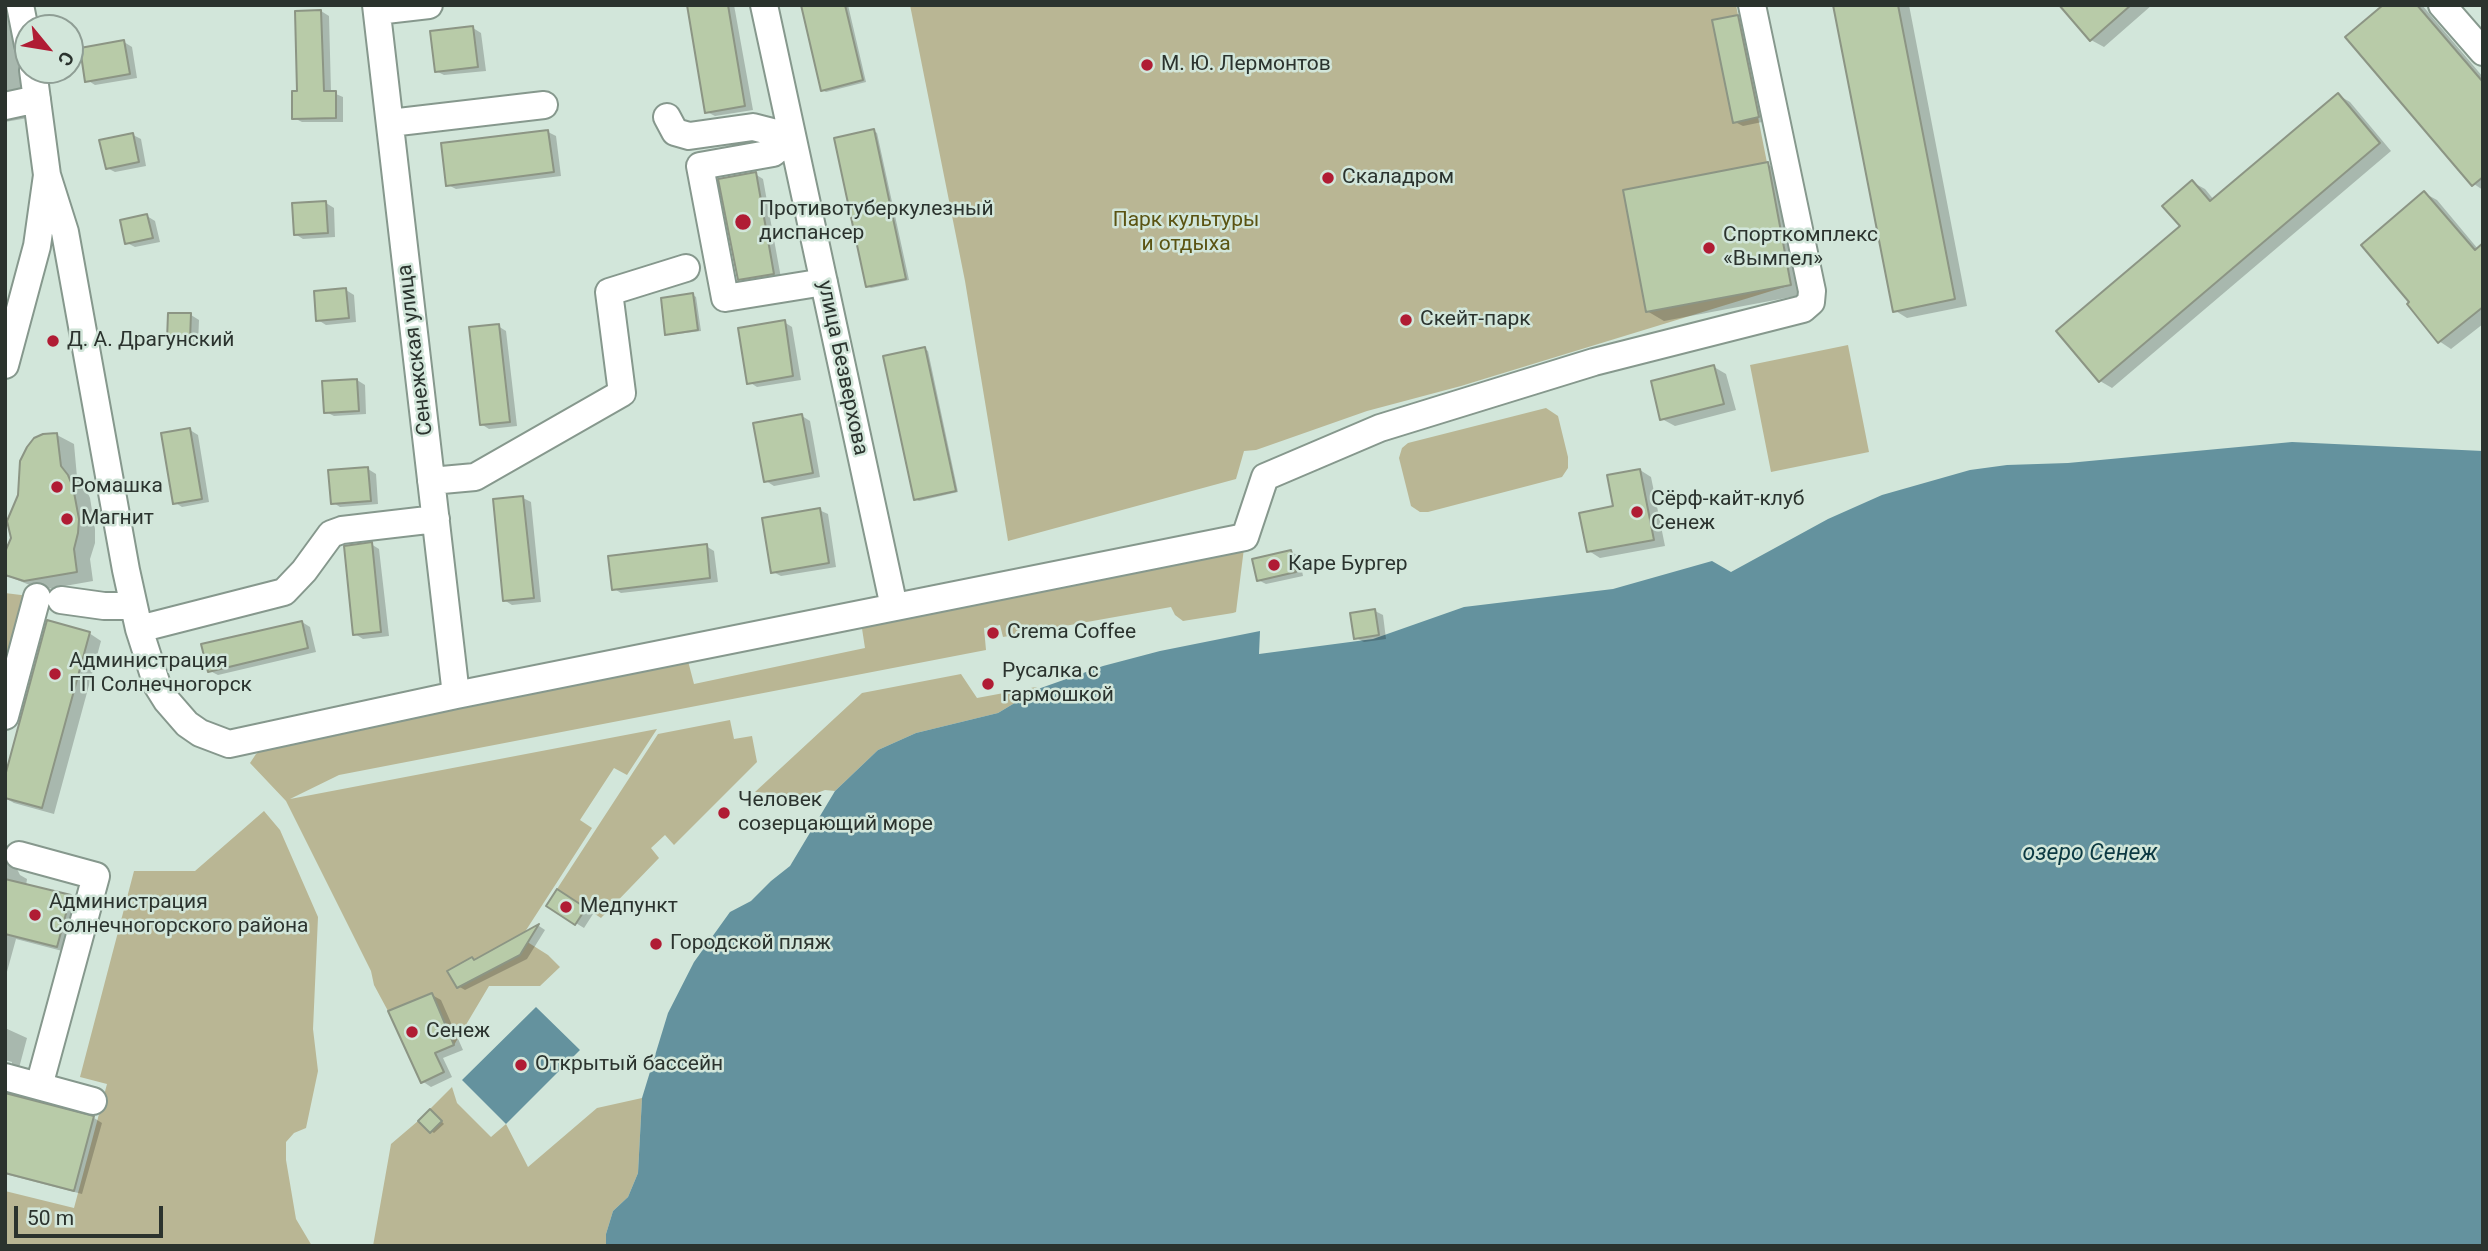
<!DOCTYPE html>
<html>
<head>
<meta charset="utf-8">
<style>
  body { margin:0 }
  #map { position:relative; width:2488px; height:1251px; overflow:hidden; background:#d2e6da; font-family:Roboto,sans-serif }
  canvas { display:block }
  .frame { position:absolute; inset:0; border:7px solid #2b332e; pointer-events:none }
  .north { position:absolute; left:14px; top:14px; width:70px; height:70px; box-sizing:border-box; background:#d2e6da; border:2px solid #8f9e95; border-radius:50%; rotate:120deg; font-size:19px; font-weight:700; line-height:28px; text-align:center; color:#2b332e }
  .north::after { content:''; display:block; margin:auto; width:24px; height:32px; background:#b01c34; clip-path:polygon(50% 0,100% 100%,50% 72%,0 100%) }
  .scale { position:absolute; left:14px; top:1206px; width:149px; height:32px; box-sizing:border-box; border:4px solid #2b332e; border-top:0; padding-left:9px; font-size:21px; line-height:24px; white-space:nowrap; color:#2b332e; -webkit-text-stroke:5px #d2e6da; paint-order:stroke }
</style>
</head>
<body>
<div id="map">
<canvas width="2488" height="1251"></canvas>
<div class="frame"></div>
<div class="north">С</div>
<div class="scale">50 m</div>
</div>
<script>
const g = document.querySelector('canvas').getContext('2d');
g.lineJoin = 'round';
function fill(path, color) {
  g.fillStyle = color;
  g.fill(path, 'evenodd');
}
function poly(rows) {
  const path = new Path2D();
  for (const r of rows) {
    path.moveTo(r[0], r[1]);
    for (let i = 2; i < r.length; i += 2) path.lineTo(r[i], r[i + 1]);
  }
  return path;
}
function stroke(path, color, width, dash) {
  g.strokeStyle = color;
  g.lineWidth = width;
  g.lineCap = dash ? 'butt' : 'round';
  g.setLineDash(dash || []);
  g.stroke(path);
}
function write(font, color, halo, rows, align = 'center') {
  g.font = font + ' Roboto,sans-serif';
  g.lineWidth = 5;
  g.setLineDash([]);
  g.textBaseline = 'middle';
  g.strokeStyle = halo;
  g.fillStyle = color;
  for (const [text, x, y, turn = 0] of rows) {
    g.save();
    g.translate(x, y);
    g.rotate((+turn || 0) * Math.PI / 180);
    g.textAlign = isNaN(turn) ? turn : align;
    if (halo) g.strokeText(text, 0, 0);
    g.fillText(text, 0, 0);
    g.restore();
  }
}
fill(poly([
  [910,5,1736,5,1791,285,1461,386,1367,411,1256,450,1244,451,1236,479,1008,541,965,281],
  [1848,345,1869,452,1771,472,1750,365],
  [1546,408,1558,416,1568,457,1568,468,1562,477,1428,512,1420,512,1411,506,1399,458,1402,448,1408,443],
  [1244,548,1236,612,1233,613,1183,621,1175,615,1171,607,1003,637,1000,625,984,628,986,650,339,775,290,799,657,729,627,775,614,768,580,820,592,828,521,938,548,955,560,967,540,986,489,986,454,1045,432,993,388,1011,374,985,371,971,286,801,250,763,256,754,268,746,688,661,694,684,865,648,861,622],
  [5,593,37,597,5,716],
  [961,674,977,698,1036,687,1038,689,998,713,916,733,878,750,835,791,825,790,809,796,755,792,862,693],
  [730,720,734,739,752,736,757,762,674,845,665,835,651,848,659,858,601,918,557,889,658,734],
  [264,811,280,830,318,917,313,1029,318,1071,306,1128,294,1133,286,1142,286,1160,296,1219,312,1246,5,1246,5,1191,74,1208,107,1084,80,1077,134,871,195,871],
  [452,1087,457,1103,491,1137,506,1124,528,1167,597,1108,642,1098,638,1173,628,1197,613,1211,606,1234,606,1246,373,1246,391,1144,418,1121,430,1132,441,1121,430,1109]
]), '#b9b694');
fill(poly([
  [2292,442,2483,451,2483,1246,606,1246,606,1234,613,1211,628,1197,638,1173,642,1098,668,1013,694,962,730,912,751,901,771,881,790,866,835,791,878,750,916,733,998,713,1038,689,1103,666,1160,651,1260,631,1259,654,1373,639,1464,607,1613,589,1712,561,1731,572,1828,519,1882,495,1970,470,2007,465,2068,463],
  [536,1007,580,1050,506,1124,462,1080]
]), '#64929e');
fill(poly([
  [5,5,8,5,31,114,28,118,5,122],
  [689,5,734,5,753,110,715,116,707,112],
  [802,5,848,5,866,82,826,92,822,90],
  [1835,5,1909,5,1967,306,1907,318,1894,310],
  [2062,5,2152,5,2104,47,2091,40],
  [2385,5,2422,5,2483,77,2483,190,2474,184],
  [321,11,329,16,331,92,343,97,343,122,302,122,294,118],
  [1738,17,1746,21,1767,121,1743,126,1735,122],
  [473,28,481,33,486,71,444,75,436,71],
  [124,42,132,47,137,78,95,85,87,80],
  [2338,95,2350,102,2391,151,2112,388,2100,381,2182,227,2192,182,2205,189,2214,200],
  [874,131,877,133,909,280,871,288,867,286],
  [548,132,556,136,561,176,456,189,448,185],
  [133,135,141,139,146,166,115,172,107,168],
  [1767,164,1784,174,1807,294,1664,321,1647,311],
  [755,174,763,179,781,278,747,284,739,279],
  [2424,193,2437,200,2478,249,2483,248,2483,324,2451,349,2439,341],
  [326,203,334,208,335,237,303,239,295,234],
  [147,216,155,221,160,242,135,247,127,243],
  [346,290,354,295,356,322,326,325,318,320],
  [693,295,696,297,701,331,670,335,667,333],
  [191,315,199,320,198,344,177,344,169,339],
  [784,322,792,327,801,380,757,387,749,382],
  [498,326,506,331,517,426,489,429,481,424],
  [925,349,928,351,958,492,919,501,915,499],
  [1714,367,1726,374,1736,410,1675,426,1662,419],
  [357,380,365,385,366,414,334,416,326,412],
  [802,416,810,421,820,477,774,486,766,481],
  [190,430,198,435,209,502,182,507,174,502],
  [57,435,74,444,77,477,85,487,90,498,95,529,95,543,90,559,93,581,42,590,5,575,5,556],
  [368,469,376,474,378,504,340,507,332,502],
  [1640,470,1651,477,1665,546,1600,558,1589,551],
  [523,498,531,502,541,602,512,605,504,600],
  [819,510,828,514,836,567,781,576,773,572],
  [371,544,379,549,389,636,363,639,355,634],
  [706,546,714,551,718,582,621,593,613,588],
  [1291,552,1299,556,1303,576,1266,584,1258,580],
  [1375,611,1383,615,1386,639,1364,642,1356,638],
  [302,622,310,627,316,652,218,675,210,671],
  [89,633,101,641,54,814,14,803,5,798],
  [5,861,16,867,20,875,27,879,26,886,70,897,82,904,70,953,16,939,5,979],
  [565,896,593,914,584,928,548,906],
  [539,926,545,930,527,959,465,990,458,986,476,961],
  [432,995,441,1000,463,1050,443,1058,452,1077,431,1087,422,1081],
  [5,1028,27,1038,19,1068,5,1065,12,1066,12,1062,5,1060],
  [5,1095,94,1118,102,1123,82,1194,5,1174],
  [434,1113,444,1124,434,1133,431,1131]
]), '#0003');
const building = poly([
  [687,5,728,5,745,106,705,113,687,5],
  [801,5,845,5,863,80,821,91,801,5],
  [1833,5,1898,5,1955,299,1893,312,1833,5],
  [2059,5,2131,5,2090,41,2059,5],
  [2383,5,2417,5,2483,82,2483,177,2472,186,2345,37,2383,5],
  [321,10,324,91,336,91,336,118,292,119,292,91,297,91,295,11,321,10],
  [1738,15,1759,117,1733,123,1712,20,1738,15],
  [473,26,478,67,435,72,430,31,473,26],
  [124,40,130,74,85,82,80,48,124,40],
  [2338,93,2380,143,2099,382,2056,331,2180,226,2162,206,2192,180,2210,201,2338,93],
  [874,129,906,279,866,287,834,138,874,129],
  [548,130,554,172,446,186,441,143,548,130],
  [133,133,139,162,106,169,99,140,133,133],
  [1768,162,1791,285,1646,312,1623,190,1768,162],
  [756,172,774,274,738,280,718,179,756,172],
  [2424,191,2475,250,2483,243,2483,307,2438,343,2407,304,2409,302,2361,245,2424,191],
  [326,201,328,233,294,235,292,203,326,201],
  [147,214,153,238,125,244,120,220,147,214],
  [346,288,349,318,316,321,314,291,346,288],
  [693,293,698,330,665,335,661,298,693,293],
  [168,313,191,313,190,341,167,340,168,313],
  [785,320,793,376,747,384,738,328,785,320],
  [499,324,510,422,480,425,469,327,499,324],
  [925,347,956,491,914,500,883,356,925,347],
  [1714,365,1724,404,1660,420,1651,381,1714,365],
  [357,379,359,411,324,413,322,381,357,379],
  [802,414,813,473,764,482,753,423,802,414],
  [190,428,202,499,173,504,161,433,190,428],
  [57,433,61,466,68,475,73,487,79,519,78,533,74,549,77,572,24,581,5,575,5,552,11,538,7,521,18,495,20,461,27,447,34,438,43,434,57,433],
  [368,467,371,501,331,504,328,470,368,467],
  [1640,469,1654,540,1587,552,1579,513,1613,506,1607,475,1640,469],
  [523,496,534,598,503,601,493,499,523,496],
  [820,508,829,563,771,573,762,518,820,508],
  [372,542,381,632,353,635,344,546,372,542],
  [707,544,710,578,612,590,608,556,707,544],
  [1291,550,1296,572,1257,581,1252,559,1291,550],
  [1375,609,1379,635,1354,639,1350,613,1375,609],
  [47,620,90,632,42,808,5,798,5,776,47,620],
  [302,621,308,648,208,672,201,644,302,621],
  [5,879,71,895,57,947,5,934,5,879],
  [557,889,586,908,575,925,546,906,557,889],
  [539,924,520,955,457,988,447,971,472,957,474,960,539,924],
  [432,993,454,1045,435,1053,444,1072,421,1083,388,1011,432,993],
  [5,1093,94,1116,74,1191,5,1173,5,1093],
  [430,1109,442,1121,430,1133,418,1121,430,1109]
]);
fill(building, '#b8cba8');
stroke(building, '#8c9584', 2);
const minor = poly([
  [20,5,28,45],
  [376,5,456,695],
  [764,5,894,607],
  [2442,5,2483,52],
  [377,11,429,5],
  [5,106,37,99],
  [667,117,675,132,689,136,753,127,792,137],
  [390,123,544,105],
  [792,137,773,153,700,166,725,298,824,282],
  [47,175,65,232,126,570,139,629,157,685,167,701,187,724,200,733,229,744,456,695,1245,537,1265,477,1380,428,1594,362,1803,309,1811,302,1812,291,1752,5],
  [5,365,37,246,47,175,33,70],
  [431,481,475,477,622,393,609,292,686,268],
  [61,600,104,606,133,606],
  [139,629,284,592,304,571,331,534,342,530,436,519],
  [5,716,37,597],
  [19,855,96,876,39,1086],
  [5,1077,93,1101]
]);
stroke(minor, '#86988d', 30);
stroke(minor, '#fff', 26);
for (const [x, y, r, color] of [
  [1147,65,7,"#b01c34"],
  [1328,178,7,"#b01c34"],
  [743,222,9,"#b01c34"],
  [1709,248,7,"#b01c34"],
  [1406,320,7,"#b01c34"],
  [53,341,7,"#b01c34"],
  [57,487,7,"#b01c34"],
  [1637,512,7,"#b01c34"],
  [67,519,7,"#b01c34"],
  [1274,565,7,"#b01c34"],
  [993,633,7,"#b01c34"],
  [55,674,7,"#b01c34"],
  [988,684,7,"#b01c34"],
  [724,813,7,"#b01c34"],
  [566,907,7,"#b01c34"],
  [35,915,7,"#b01c34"],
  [656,944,7,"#b01c34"],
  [412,1032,7,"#b01c34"],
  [521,1065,7,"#b01c34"]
]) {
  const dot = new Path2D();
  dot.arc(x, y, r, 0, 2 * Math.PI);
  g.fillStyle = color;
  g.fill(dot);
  stroke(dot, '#d2e6da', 2.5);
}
write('21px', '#2b332e', '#d2e6da', [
  ["М. Ю. Лермонтов",1161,65],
  ["Скаладром",1342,178],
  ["Противотуберкулезный",759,210],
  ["диспансер",759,234],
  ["Спорткомплекс",1723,236],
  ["«Вымпел»",1723,260],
  ["Скейт-парк",1420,320],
  ["Д. А. Драгунский",67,341],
  ["Ромашка",71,487],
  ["Сёрф-кайт-клуб",1651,500],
  ["Сенеж",1651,524],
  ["Магнит",81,519],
  ["Каре Бургер",1288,565],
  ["Crema Coffee",1007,633],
  ["Администрация",69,662],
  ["ГП Солнечногорск",69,686],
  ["Русалка с",1002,672],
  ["гармошкой",1002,696],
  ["Человек",738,801],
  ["созерцающий море",738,825],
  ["Администрация",49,903],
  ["Солнечногорского района",49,927],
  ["Медпункт",580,907],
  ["Городской пляж",670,944],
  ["Сенеж",426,1032],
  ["Открытый бассейн",535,1065]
], 'left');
write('21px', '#5a5312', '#d2e6da', [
  ["Парк культуры",1186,221],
  ["и отдыха",1186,245]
]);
write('21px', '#2b332e', '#d2e6da', [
  ["Сенежская улица",416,350,-97],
  ["улица Безверхова",842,368,78]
]);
write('italic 23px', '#0c3942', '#d2e6da', [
  ["озеро Сенеж",2090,854]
]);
</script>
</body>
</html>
